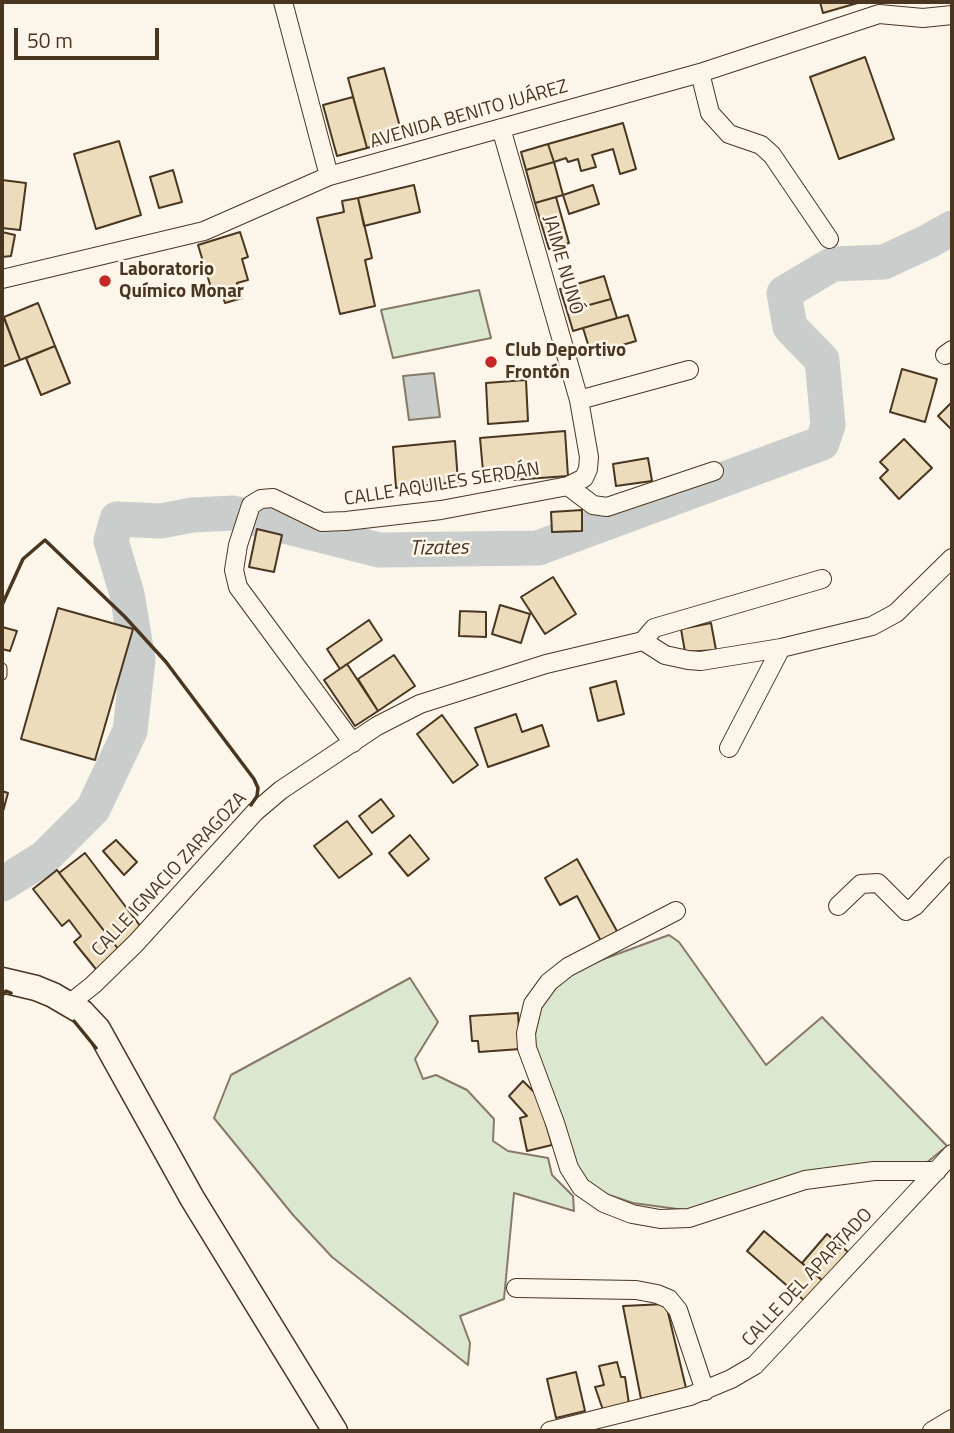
<!DOCTYPE html>
<html>
<head>
<meta charset="utf-8">
<style>
  body { margin:0 }
  #map { position:relative; width:954px; height:1433px; overflow:hidden; background:#fbf6e9; font-family:"Titillium Web",sans-serif }
  canvas { display:block }
  .frame { position:absolute; inset:0; border:4px solid #4a3520; pointer-events:none }
  .scale { position:absolute; left:14px; top:28px; width:145px; height:32px; box-sizing:border-box; border:4px solid #4a3520; border-top:0; padding-left:9px; font-size:21px; line-height:24px; white-space:nowrap; color:#4a3520; -webkit-text-stroke:5px #fbf6e9; paint-order:stroke }
</style>
</head>
<body>
<div id="map">
<canvas width="954" height="1433"></canvas>
<div class="frame"></div>
<div class="scale">50 m</div>
</div>
<script>
const g = document.querySelector('canvas').getContext('2d');
g.lineJoin = 'round';
function fill(path, color) {
  g.fillStyle = color;
  g.fill(path, 'evenodd');
}
function poly(rows) {
  const path = new Path2D();
  for (const r of rows) {
    path.moveTo(r[0], r[1]);
    for (let i = 2; i < r.length; i += 2) path.lineTo(r[i], r[i + 1]);
  }
  return path;
}
function stroke(path, color, width, dash) {
  g.strokeStyle = color;
  g.lineWidth = width;
  g.lineCap = dash ? 'butt' : 'round';
  g.setLineDash(dash || []);
  g.stroke(path);
}
function write(font, color, halo, rows, align = 'center') {
  g.font = font + ' "Titillium Web",sans-serif';
  g.lineWidth = 5;
  g.setLineDash([]);
  g.textBaseline = 'middle';
  g.strokeStyle = halo;
  g.fillStyle = color;
  for (const [text, x, y, turn = 0] of rows) {
    g.save();
    g.translate(x, y);
    g.rotate((+turn || 0) * Math.PI / 180);
    g.textAlign = isNaN(turn) ? turn : align;
    if (halo) g.strokeText(text, 0, 0);
    g.fillText(text, 0, 0);
    g.restore();
  }
}
const green = poly([
  [479,290,491,338,393,358,381,310,479,290],
  [669,935,679,942,766,1065,822,1017,947,1146,925,1164,692,1211,633,1203,594,1190,577,1171,532,1048,541,1007,555,985,582,967,669,935],
  [410,978,438,1022,415,1059,423,1079,436,1075,467,1090,494,1119,493,1141,508,1151,548,1158,552,1175,573,1196,574,1211,514,1193,504,1299,460,1316,470,1343,468,1365,332,1257,293,1215,214,1118,231,1075,410,978]
]);
fill(green, '#dce7d0');
stroke(green, '#887966', 2);
const water = poly([
  [434,373,440,417,409,420,403,376,434,373]
]);
fill(water, '#c9cecd');
stroke(water, '#887966', 2);
stroke(poly([
  [2,884,44,858,93,809,130,731,138,660,127,594,111,541,117,519,161,521,192,515,233,513,379,550,538,548,822,443,828,425,822,360,790,327,784,293,833,264,884,262,929,241,952,228]
]), '#c9cecd', 35);
const building = poly([
  [820,2,861,2,823,13,820,2],
  [865,57,894,139,839,159,810,77,865,57],
  [384,68,403,138,367,148,348,78,384,68],
  [353,97,367,148,337,156,323,105,353,97],
  [623,123,636,169,620,174,613,149,592,155,596,167,581,171,578,159,568,162,566,158,554,162,548,144,623,123],
  [119,141,141,215,96,229,74,154,119,141],
  [548,144,554,162,526,170,521,152,548,144],
  [554,162,563,195,535,203,526,170,554,162],
  [173,170,182,202,159,208,150,177,173,170],
  [2,180,26,183,20,230,2,228,2,180],
  [414,185,420,212,364,226,358,198,414,185],
  [593,185,599,204,569,214,563,195,593,185],
  [556,197,569,243,549,249,535,203,556,197],
  [358,198,372,258,365,260,375,306,340,314,317,218,344,212,342,201,358,198],
  [2,232,15,235,11,256,2,257,2,232],
  [240,232,248,257,242,259,248,280,237,283,242,298,225,303,220,289,212,291,198,245,240,232],
  [604,276,611,299,567,311,560,289,604,276],
  [611,299,617,318,573,331,567,311,611,299],
  [38,303,55,346,20,360,4,317,38,303],
  [2,313,20,360,2,367,2,313],
  [628,315,636,341,591,354,583,328,628,315],
  [55,346,70,383,41,395,26,358,55,346],
  [902,369,937,379,925,422,890,412,902,369],
  [526,380,528,421,488,424,486,383,526,380],
  [952,402,952,430,938,416,952,402],
  [565,431,568,476,484,482,480,438,565,431],
  [904,439,932,468,899,499,880,478,888,470,880,462,904,439],
  [455,441,458,482,396,488,393,447,455,441],
  [648,458,652,481,616,486,613,464,648,458],
  [582,510,582,531,552,532,551,512,582,510],
  [257,529,282,535,274,572,249,567,257,529],
  [553,577,576,614,545,634,521,597,553,577],
  [500,605,530,614,521,643,492,634,500,605],
  [58,608,133,629,95,760,21,739,58,608],
  [460,611,486,612,486,637,459,636,460,611],
  [369,620,382,640,340,669,327,649,369,620],
  [711,623,716,650,685,652,681,629,711,623],
  [2,627,17,631,10,651,2,649,2,627],
  [394,655,415,686,378,711,358,679,394,655],
  [347,664,378,711,355,726,324,680,347,664],
  [616,681,624,714,598,721,590,688,616,681],
  [516,714,522,732,542,725,549,746,488,767,475,728,516,714],
  [442,715,478,765,453,783,417,734,442,715],
  [2,791,8,793,2,815,2,791],
  [381,799,394,816,372,833,359,816,381,799],
  [347,821,372,854,339,878,314,846,347,821],
  [410,835,429,859,408,876,389,853,410,835],
  [116,840,137,862,124,875,103,851,116,840],
  [85,853,141,927,119,950,59,873,85,853],
  [577,859,618,933,602,943,577,896,560,905,545,878,577,859],
  [57,870,119,950,99,973,74,942,81,936,69,920,62,926,33,889,57,870],
  [518,1013,520,1049,479,1052,478,1041,472,1041,470,1016,518,1013],
  [523,1081,544,1102,541,1106,552,1145,527,1151,520,1118,527,1116,509,1096,523,1081],
  [764,1231,823,1281,806,1302,747,1251,764,1231],
  [827,1234,848,1252,823,1281,802,1263,827,1234],
  [666,1304,686,1388,641,1399,623,1306,666,1304],
  [617,1362,621,1377,625,1377,629,1404,603,1410,595,1387,604,1385,599,1366,617,1362],
  [576,1372,585,1411,556,1418,547,1379,576,1372]
]);
fill(building, '#ecdcbc');
stroke(building, '#4a3520', 2);
const service = poly([
  [2,668,2,675]
]);
const minor = poly([
  [283,2,329,176],
  [700,73,710,113,729,134,761,145,772,155,829,239],
  [2,279,204,231,329,176,700,73,879,14,923,18,952,15],
  [945,355,952,350],
  [579,400,689,370],
  [568,486,593,505,607,507,714,471],
  [643,641,654,628,822,579],
  [353,743,238,587,234,570,238,545,251,505,261,499,273,498,322,522,346,521,441,510,568,486,584,478,588,469,589,457,579,400,501,128],
  [729,748,781,648],
  [838,906,861,884,878,883,906,911,915,906,952,866],
  [676,911,568,967,549,982,533,1004,526,1033,527,1048,555,1123,569,1168,581,1187,604,1203,632,1214,660,1219,689,1218,805,1180,874,1171,937,1171],
  [69,1004,93,985,136,943,255,812,281,790,377,726,420,704,546,664,643,641,665,655,688,660,701,661,781,648,872,626,896,613,952,558],
  [516,1288,636,1290,657,1294,669,1299,678,1310,705,1391],
  [550,1431,690,1396,731,1379,755,1365,952,1154],
  [932,1431,952,1419]
]);
const secondary = poly([
  [2,980,36,988,53,995,82,1012,98,1029,192,1198,335,1431]
]);
stroke(service, '#4a3520', 11);
stroke(minor, '#4a3520', 20);
stroke(secondary, '#4a3520', 27);
stroke(service, '#fbf6e9', 9);
stroke(minor, '#fbf6e9', 18);
stroke(secondary, '#fbf6e9', 24);
stroke(poly([
  [2,605,23,559,45,540,125,617,166,662,254,779,258,788,257,796,251,805],
  [2,996,6,991,11,993],
  [74,1021,96,1048]
]), '#4a3520', 3.5);
for (const [x, y, r, color] of [
  [105,281,7,"#c62828"],
  [491,362,7,"#c62828"]
]) {
  const dot = new Path2D();
  dot.arc(x, y, r, 0, 2 * Math.PI);
  g.fillStyle = color;
  g.fill(dot);
  stroke(dot, '#fbf6e9', 2.5);
}
write('19px', '#4a3520', '#fbf6e9', [
  ["AVENIDA BENITO JUÁREZ",469,115,-16],
  ["JAIME NUNÓ",562,265,74],
  ["CALLE AQUILES SERDÁN",442,485,-9],
  ["CALLE IGNACIO ZARAGOZA",170,875,-47],
  ["CALLE DEL APARTADO",808,1278,-47]
]);
write('bold 19px', '#4a3520', '#fbf6e9', [
  ["Laboratorio",119,270],
  ["Químico Monar",119,292],
  ["Club Deportivo",505,351],
  ["Frontón",505,373]
], 'left');
write('italic 21px', '#4a3520', '#fbf6e9', [
  ["Tizates",439,549,-1]
]);
</script>
</body>
</html>
